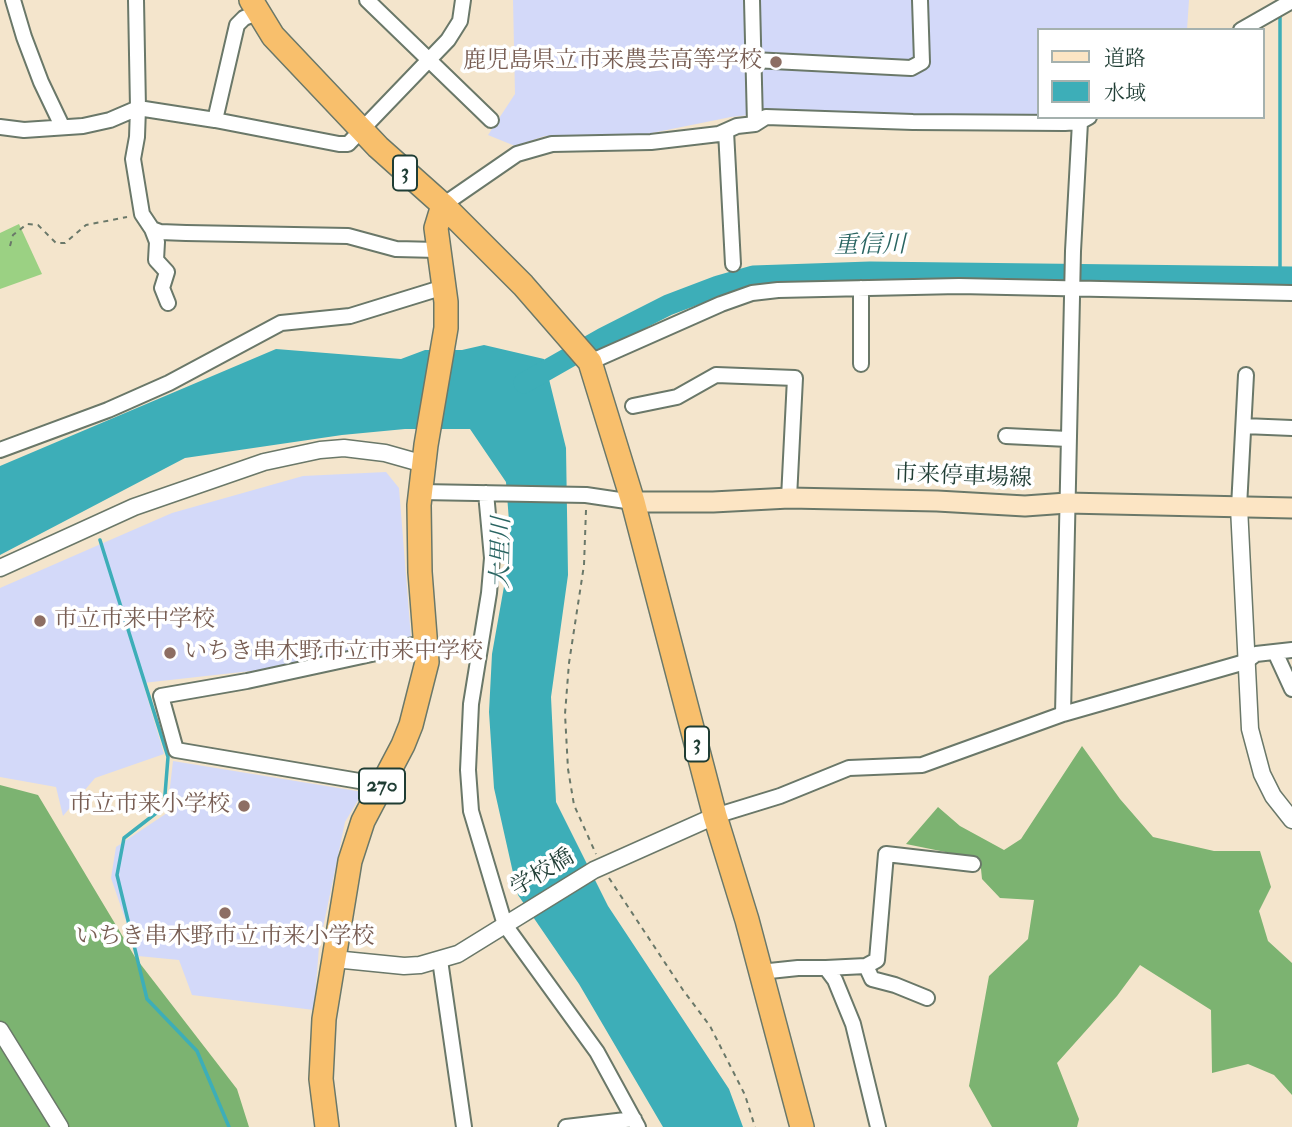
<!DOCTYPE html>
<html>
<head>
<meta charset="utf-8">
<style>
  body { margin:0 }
  #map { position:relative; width:1292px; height:1127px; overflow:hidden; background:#f4e5cc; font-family:"IM FELL Double Pica","Noto Serif JP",serif }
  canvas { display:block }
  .legend { position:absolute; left:1037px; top:28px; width:228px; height:91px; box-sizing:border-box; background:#fff; border:2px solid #a5b1ae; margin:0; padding:9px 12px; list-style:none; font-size:21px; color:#1f3d34 }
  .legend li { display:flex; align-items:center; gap:14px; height:35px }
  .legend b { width:35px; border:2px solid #a5b1ae }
</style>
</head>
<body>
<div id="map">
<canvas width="1292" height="1127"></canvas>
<ul class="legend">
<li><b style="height:9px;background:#fce5c4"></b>道路</li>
<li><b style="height:19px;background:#3daeb8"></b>水域</li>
</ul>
</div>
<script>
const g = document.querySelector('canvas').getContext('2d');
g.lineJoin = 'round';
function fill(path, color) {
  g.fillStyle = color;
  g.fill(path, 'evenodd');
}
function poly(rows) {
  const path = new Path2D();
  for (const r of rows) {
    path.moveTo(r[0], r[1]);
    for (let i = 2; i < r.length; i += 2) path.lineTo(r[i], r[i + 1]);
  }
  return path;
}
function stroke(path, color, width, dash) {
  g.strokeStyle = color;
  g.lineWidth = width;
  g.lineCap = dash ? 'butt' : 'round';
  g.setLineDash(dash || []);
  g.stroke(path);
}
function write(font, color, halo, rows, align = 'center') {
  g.font = font + ' "IM FELL Double Pica","Noto Serif JP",serif';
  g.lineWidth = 7;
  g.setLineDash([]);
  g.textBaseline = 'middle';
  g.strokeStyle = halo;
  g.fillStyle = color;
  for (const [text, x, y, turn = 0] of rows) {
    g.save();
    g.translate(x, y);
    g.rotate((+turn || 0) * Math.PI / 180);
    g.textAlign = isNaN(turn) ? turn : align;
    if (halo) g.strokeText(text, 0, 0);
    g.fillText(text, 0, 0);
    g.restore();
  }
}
fill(poly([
  [513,0,1189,0,1187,30,1038,30,1038,117,769,113,731,117,647,134,545,136,515,146,488,135,515,94],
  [386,472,399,488,411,638,269,669,143,683,164,754,95,778,63,816,56,787,0,777,0,588,172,513,303,476],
  [173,761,363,792,345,822,319,947,314,1010,192,995,179,960,138,956,111,878,116,847,167,813]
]), '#d3d9f9');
fill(poly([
  [19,224,42,274,0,289,0,233]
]), '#9bd183');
fill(poly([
  [1082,746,1120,799,1153,837,1214,851,1260,851,1271,887,1259,911,1268,941,1292,963,1292,1095,1274,1075,1248,1064,1212,1073,1211,1010,1140,965,1117,996,1057,1063,1079,1119,1077,1127,992,1127,969,1086,989,976,1028,939,1034,900,1000,898,982,879,980,859,906,844,938,807,960,826,1004,850,1021,839],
  [0,785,38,795,135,957,237,1089,249,1127,0,1127]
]), '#7cb371');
fill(poly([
  [484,345,544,359,566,448,568,575,551,697,556,802,608,906,729,1089,743,1127,663,1127,579,984,518,895,494,788,489,712,492,654,511,547,506,482,470,429,405,429,342,435,185,458,0,555,0,466,276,349,401,359,425,350,462,350]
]), '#3daeb8');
stroke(poly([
  [1280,277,1280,13],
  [100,540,168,757,164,807,124,838,117,875,147,999,197,1051,229,1127]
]), '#3daeb8', 3.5);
stroke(poly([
  [524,383,603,338,668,305,718,286,753,276,870,272,1292,277]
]), '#3daeb8', 21);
const minor = poly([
  [13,0,24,37,41,82,62,126],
  [136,0,138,108,137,137,133,159,142,214,152,229,160,232,186,233,348,236,396,249,438,250],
  [367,0,491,120],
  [752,0,755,124],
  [1241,30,1292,1],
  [753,60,911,68,922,62,920,0],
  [215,120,237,25,244,18,257,13],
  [0,127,24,130,83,126,110,120,138,108,215,120,339,144,348,144,448,40,460,21,463,0],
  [726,131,733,264],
  [443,205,517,154,552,144,651,142,719,134,737,126,755,124,766,117,913,122,1065,123,1080,122,1089,117],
  [152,229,157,242,156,260,167,272,162,288,168,303],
  [861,288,861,364],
  [590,362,721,304,752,293,778,290,959,286,1292,293],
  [633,406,677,397,716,375,795,378,789,498],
  [1244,426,1292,428],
  [1006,436,1068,439],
  [0,450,108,410,169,383,281,323,350,316,444,287],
  [421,492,586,495,633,502],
  [486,493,492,558,489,593,471,704,468,770,471,811,505,925,597,1052,638,1127],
  [1239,507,1246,375],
  [1275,652,1292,689],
  [1063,714,1073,251,1080,122],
  [383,785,176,750,161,696,247,681,427,642],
  [715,816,780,796,849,768,922,765,1063,714,1245,662,1256,654,1292,650],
  [440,960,464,1127],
  [866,966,872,979,895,985,927,998],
  [826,968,866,966,877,960,886,854,973,864],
  [760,972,798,968,826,968,835,980,853,1024,878,1127],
  [566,1127,634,1119]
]);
const tertiary = poly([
  [1239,507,1250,729,1262,774,1273,796,1292,820],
  [0,568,134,507,264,462,320,450,344,448,385,453,424,464],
  [334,959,404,966,420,965,458,954,594,870,715,816],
  [0,1030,60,1127]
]);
const secondary = poly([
  [633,502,713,502,789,498,937,501,1025,506,1067,503,1292,508]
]);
const trunk = poly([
  [251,0,273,36,378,147,443,205,523,285,590,362,633,502,715,816,747,920,802,1127],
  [327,1127,321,1079,324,1019,350,861,363,821,403,745,411,725,427,662,420,572,419,505,426,445,446,328,446,302,436,228,443,205]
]);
stroke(minor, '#6a7869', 18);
stroke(tertiary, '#6a7869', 19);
stroke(secondary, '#6a7869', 23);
stroke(trunk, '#6a7869', 26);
stroke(poly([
  [10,246,13,235,27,224,38,225,56,243,65,243,86,225,127,217],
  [586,510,584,565,569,663,565,714,568,769,574,805,596,854],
  [609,878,683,990,710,1026,745,1095,755,1127]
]), '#6a7869', 2, [5, 5]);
stroke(minor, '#fff', 14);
stroke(tertiary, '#fff', 16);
stroke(secondary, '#fce5c4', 19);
stroke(trunk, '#f8bf6c', 23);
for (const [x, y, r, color] of [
  [776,62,7,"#8d6e63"],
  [40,621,7,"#8d6e63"],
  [170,653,7,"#8d6e63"],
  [244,806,7,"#8d6e63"],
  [225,913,7,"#8d6e63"]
]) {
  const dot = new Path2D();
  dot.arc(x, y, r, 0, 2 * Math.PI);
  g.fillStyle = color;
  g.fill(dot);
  stroke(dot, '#fff', 2.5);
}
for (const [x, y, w] of [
  [405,173,24],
  [697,744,24],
  [382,786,46]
]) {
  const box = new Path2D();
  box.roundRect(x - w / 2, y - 17.5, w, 35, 5);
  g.fillStyle = '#fff';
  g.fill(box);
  stroke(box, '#1f3d34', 2);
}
write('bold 21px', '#1f3d34', null, [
  ["3",405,173],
  ["3",697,744],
  ["270",382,786]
]);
write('23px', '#785e54', '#fff', [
  ["鹿児島県立市来農芸高等学校",762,62],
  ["市立市来中学校",54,621,"left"],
  ["いちき串木野市立市来中学校",184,653,"left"],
  ["市立市来小学校",230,806],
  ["いちき串木野市立市来小学校",225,938,"center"]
], 'right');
write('23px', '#1f3d34', '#fff', [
  ["市来停車場線",963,478,2],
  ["学校橋",543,874,-31]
]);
write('italic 24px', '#2a6562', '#fff', [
  ["重信川",870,247,-1],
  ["大里川",503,553,-89]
]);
</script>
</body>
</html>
